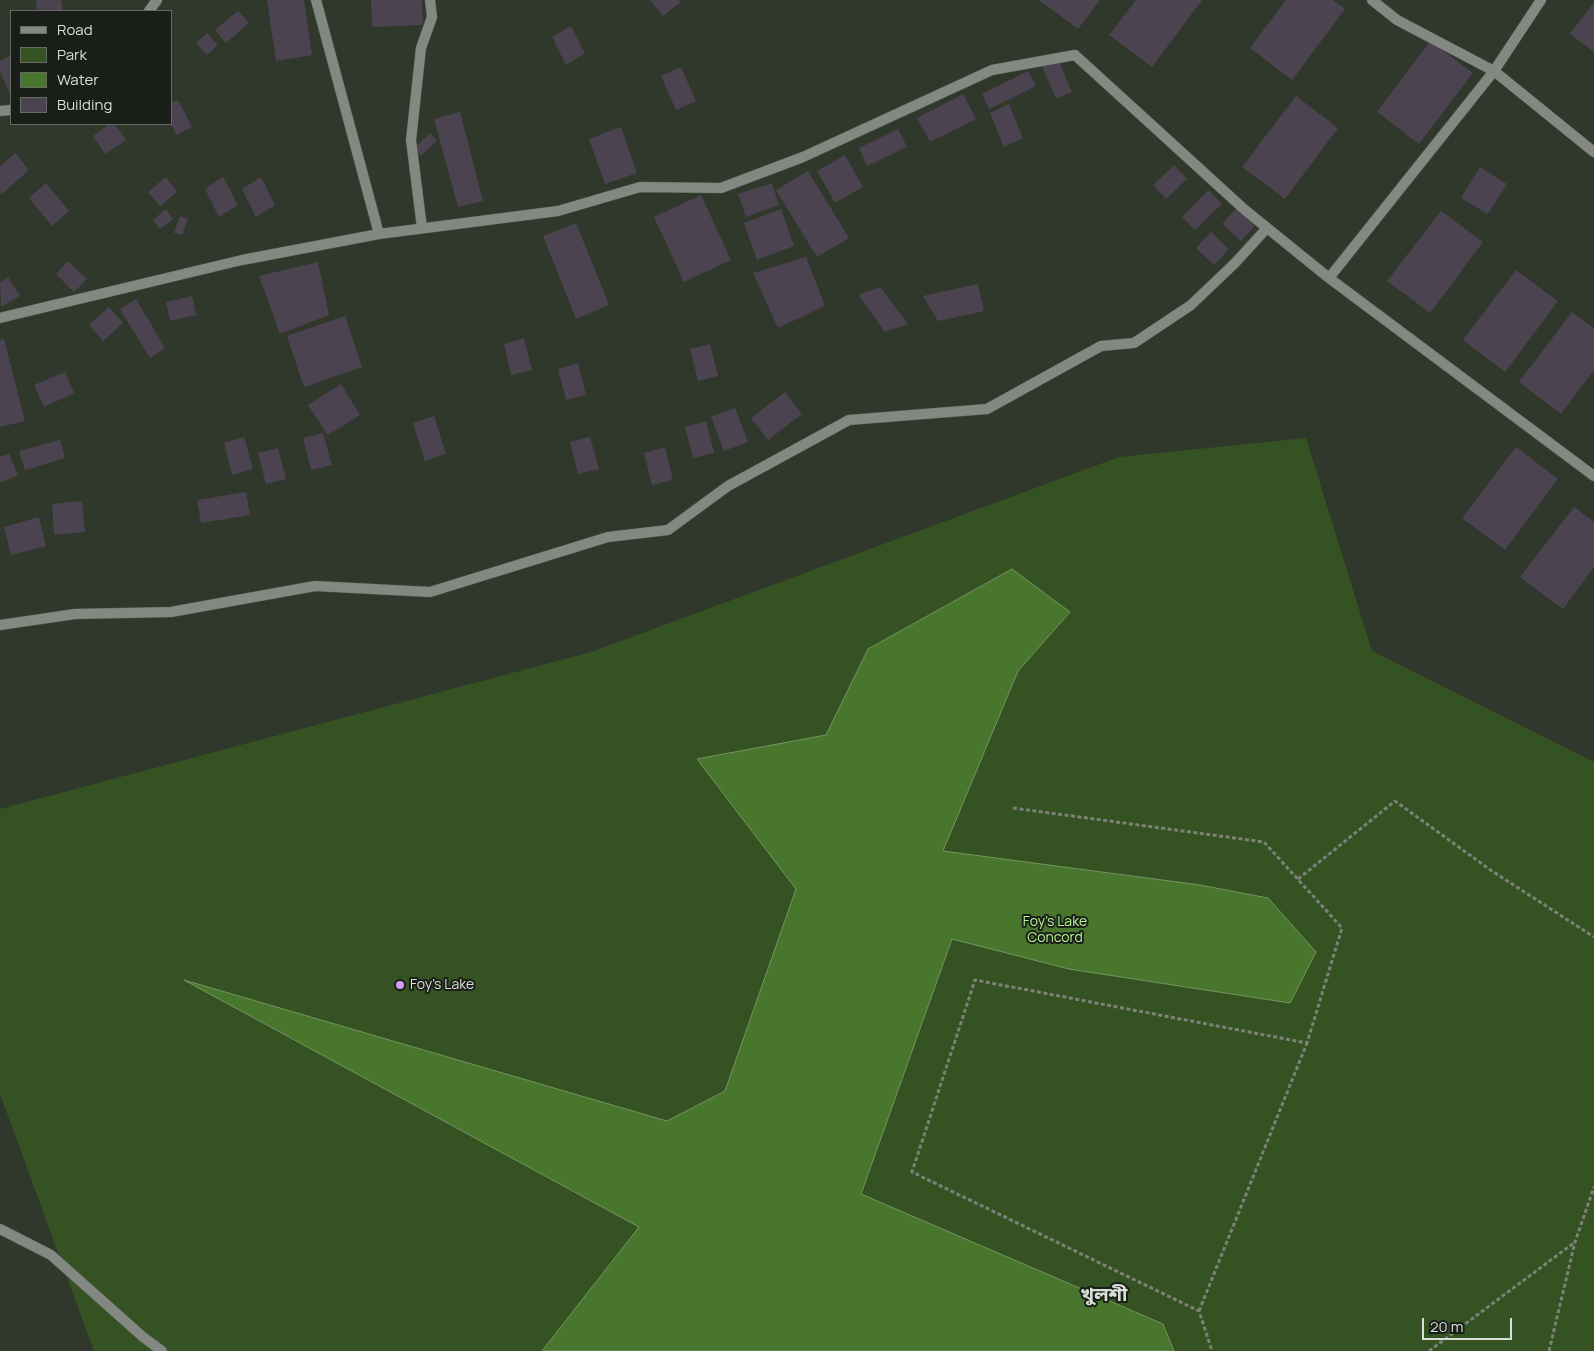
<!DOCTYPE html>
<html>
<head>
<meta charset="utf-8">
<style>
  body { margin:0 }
  #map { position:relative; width:1594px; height:1351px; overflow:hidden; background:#30382c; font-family:Manrope,sans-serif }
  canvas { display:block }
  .legend { position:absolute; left:10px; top:10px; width:162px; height:115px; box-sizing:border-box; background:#1a1e19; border:1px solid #666b65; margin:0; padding:6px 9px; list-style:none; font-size:15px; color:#d9ded6 }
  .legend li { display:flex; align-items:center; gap:10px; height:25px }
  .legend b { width:25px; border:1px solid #666b65 }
  .scale { position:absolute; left:1422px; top:1318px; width:90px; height:22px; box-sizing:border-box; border:2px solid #d9ded6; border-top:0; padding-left:6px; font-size:15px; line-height:18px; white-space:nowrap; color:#d9ded6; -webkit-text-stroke:4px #1a1e19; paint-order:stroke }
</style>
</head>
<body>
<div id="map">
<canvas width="1594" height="1351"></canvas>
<ul class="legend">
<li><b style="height:6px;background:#848882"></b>Road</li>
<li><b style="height:14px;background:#355223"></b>Park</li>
<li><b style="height:14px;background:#49762d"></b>Water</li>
<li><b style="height:14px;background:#4b4350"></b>Building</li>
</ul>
<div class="scale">20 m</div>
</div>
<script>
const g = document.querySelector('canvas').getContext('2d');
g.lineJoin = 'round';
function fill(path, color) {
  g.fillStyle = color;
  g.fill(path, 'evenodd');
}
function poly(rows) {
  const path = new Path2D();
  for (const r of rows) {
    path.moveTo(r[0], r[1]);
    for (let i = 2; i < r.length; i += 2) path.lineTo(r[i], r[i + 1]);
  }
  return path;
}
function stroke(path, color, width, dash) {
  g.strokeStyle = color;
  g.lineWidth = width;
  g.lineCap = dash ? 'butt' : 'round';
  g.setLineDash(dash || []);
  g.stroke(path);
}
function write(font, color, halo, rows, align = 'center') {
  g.font = font + ' Manrope,"Noto Sans Bengali",sans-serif';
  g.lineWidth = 4;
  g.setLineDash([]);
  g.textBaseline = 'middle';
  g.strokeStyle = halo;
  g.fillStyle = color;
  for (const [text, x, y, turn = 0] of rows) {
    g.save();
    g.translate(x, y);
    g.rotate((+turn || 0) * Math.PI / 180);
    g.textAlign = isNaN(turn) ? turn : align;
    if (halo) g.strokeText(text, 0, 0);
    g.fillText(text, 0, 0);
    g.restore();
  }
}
fill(poly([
  [1306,438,1372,651,1594,762,1594,1351,94,1351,0,1094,0,809,591,652,1119,457]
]), '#355223');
const water = poly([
  [1012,569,1070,612,1018,671,943,851,1200,885,1268,898,1316,952,1290,1003,1069,969,952,939,861,1194,1163,1324,1174,1351,542,1351,639,1227,184,980,667,1121,725,1091,796,889,697,759,826,735,868,649,1012,569]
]);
fill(water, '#49762d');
stroke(water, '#749560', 1);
fill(poly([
  [36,0,61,0,63,11,37,11],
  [267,0,304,0,312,55,276,61],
  [371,0,422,0,423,25,372,27],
  [650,0,679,0,681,2,663,16],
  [1039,0,1100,0,1078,29],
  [1136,0,1202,0,1152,67,1109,35],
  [1286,0,1333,0,1345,9,1292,80,1250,48],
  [1594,2,1594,52,1570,34],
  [238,11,249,23,226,43,215,30],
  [571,26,585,53,566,65,552,37],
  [207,33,218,45,207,55,196,43],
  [1430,41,1473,73,1419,144,1377,112],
  [10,56,11,59,11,96,0,72,0,61],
  [1058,59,1072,92,1056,99,1042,66],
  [681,67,696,101,676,110,661,76],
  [1028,71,1036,86,989,109,982,94],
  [963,94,976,119,930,142,917,118],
  [1296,96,1338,128,1285,199,1242,167],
  [178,100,192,127,176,135,171,124,171,103],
  [1009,104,1023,138,1004,147,990,113],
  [460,112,483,201,458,207,434,119],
  [110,124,115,124,126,140,105,154,93,136],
  [621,127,637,173,605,184,589,139],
  [898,129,907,147,867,166,859,148],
  [430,133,437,141,421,156,414,148],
  [15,153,29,170,2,194,0,192,0,166],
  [845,155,863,187,835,203,817,171],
  [1174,165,1187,179,1166,199,1153,185],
  [1480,167,1507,184,1488,214,1461,198],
  [808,171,849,238,817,257,776,190],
  [166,177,177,192,160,206,148,192],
  [223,177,238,205,219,217,205,189],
  [261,177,275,205,256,217,242,189],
  [46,183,69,211,52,226,29,198],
  [772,183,779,205,746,217,738,194],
  [1208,190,1222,204,1195,230,1182,217],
  [701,195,731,260,684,282,654,217],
  [1237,208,1255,226,1241,241,1222,224],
  [166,209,173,219,160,229,153,220],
  [781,209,794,246,757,260,744,223],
  [1441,211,1483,242,1430,313,1387,281],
  [180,216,188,219,182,235,174,233],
  [576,223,609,305,576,319,543,236],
  [1211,232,1229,249,1214,265,1196,248],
  [806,257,825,306,778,328,753,273],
  [68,261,87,279,74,292,56,274],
  [318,262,329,315,280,334,259,276],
  [1516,270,1558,301,1505,372,1463,340],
  [8,277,20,296,1,307,0,282],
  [978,284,984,311,938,321,923,296],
  [880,287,908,324,885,332,858,295],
  [192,296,196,315,170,321,166,302],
  [136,299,165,348,150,358,120,309],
  [109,307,123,323,103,341,89,325],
  [1572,312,1594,328,1594,370,1561,414,1519,382],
  [345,316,362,367,304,387,287,336],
  [524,338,532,370,511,375,504,344],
  [4,339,25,421,0,427,0,340],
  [710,344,718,376,698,381,690,349],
  [578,363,586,395,566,400,558,369],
  [65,372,74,393,44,407,34,385],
  [341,384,360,415,328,435,308,405],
  [785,392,802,414,768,440,751,418],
  [735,408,748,442,724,451,711,417],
  [434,416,446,454,425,461,413,423],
  [706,421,714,453,693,458,685,427],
  [323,433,332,465,311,470,303,438],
  [244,437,253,469,232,475,224,443],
  [590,437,599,469,578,474,570,442],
  [60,440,65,458,25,470,19,451],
  [665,447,673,480,652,485,644,453],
  [1516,447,1558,479,1505,550,1462,518],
  [278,448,286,479,266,484,258,453],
  [9,454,18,475,0,483,0,457],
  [246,492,250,515,201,523,197,500],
  [82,501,85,532,54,535,52,504],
  [1574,507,1594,522,1594,567,1563,609,1520,577],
  [39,517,46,546,11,555,4,527]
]), '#4b4350');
const minor = poly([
  [316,0,379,234],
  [1372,0,1397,20,1494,71,1541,0],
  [149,11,157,0],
  [0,111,11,110],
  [422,228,411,140,421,48,432,17,430,0],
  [1329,278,1494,71,1594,152],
  [0,318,242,260,379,234,558,211,640,187,721,188,803,157,992,70,1075,55,1245,210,1329,278,1594,476],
  [0,625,75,614,171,612,315,586,430,592,608,537,668,530,728,486,849,420,987,409,1101,346,1134,343,1191,305,1235,263,1267,228],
  [0,1229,51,1255,143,1337,162,1351]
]);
stroke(minor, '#4e564b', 11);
stroke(poly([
  [1013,808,1264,842,1342,928,1307,1043,975,980,912,1172,1199,1311,1212,1351],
  [1298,879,1395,801,1492,871,1594,937],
  [1199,1311,1307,1043],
  [1429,1351,1575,1242],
  [1549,1351,1575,1242,1594,1187]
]), '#7c8278', 3, [4, 2.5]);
stroke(minor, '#848882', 10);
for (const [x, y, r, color] of [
  [400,985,5,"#d79bf9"]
]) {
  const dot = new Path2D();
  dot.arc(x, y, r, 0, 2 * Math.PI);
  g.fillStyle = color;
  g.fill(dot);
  stroke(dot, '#1a1e19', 2);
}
write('14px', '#b6f693', '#1a1e19', [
  ["Foy’s Lake",1055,922],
  ["Concord",1055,938]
]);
write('14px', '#d9ded6', '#1a1e19', [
  ["Foy's Lake",410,985]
], 'left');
write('bold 19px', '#d9ded6', '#1a1e19', [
  ["খুলশী",1104,1296]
]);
</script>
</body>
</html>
